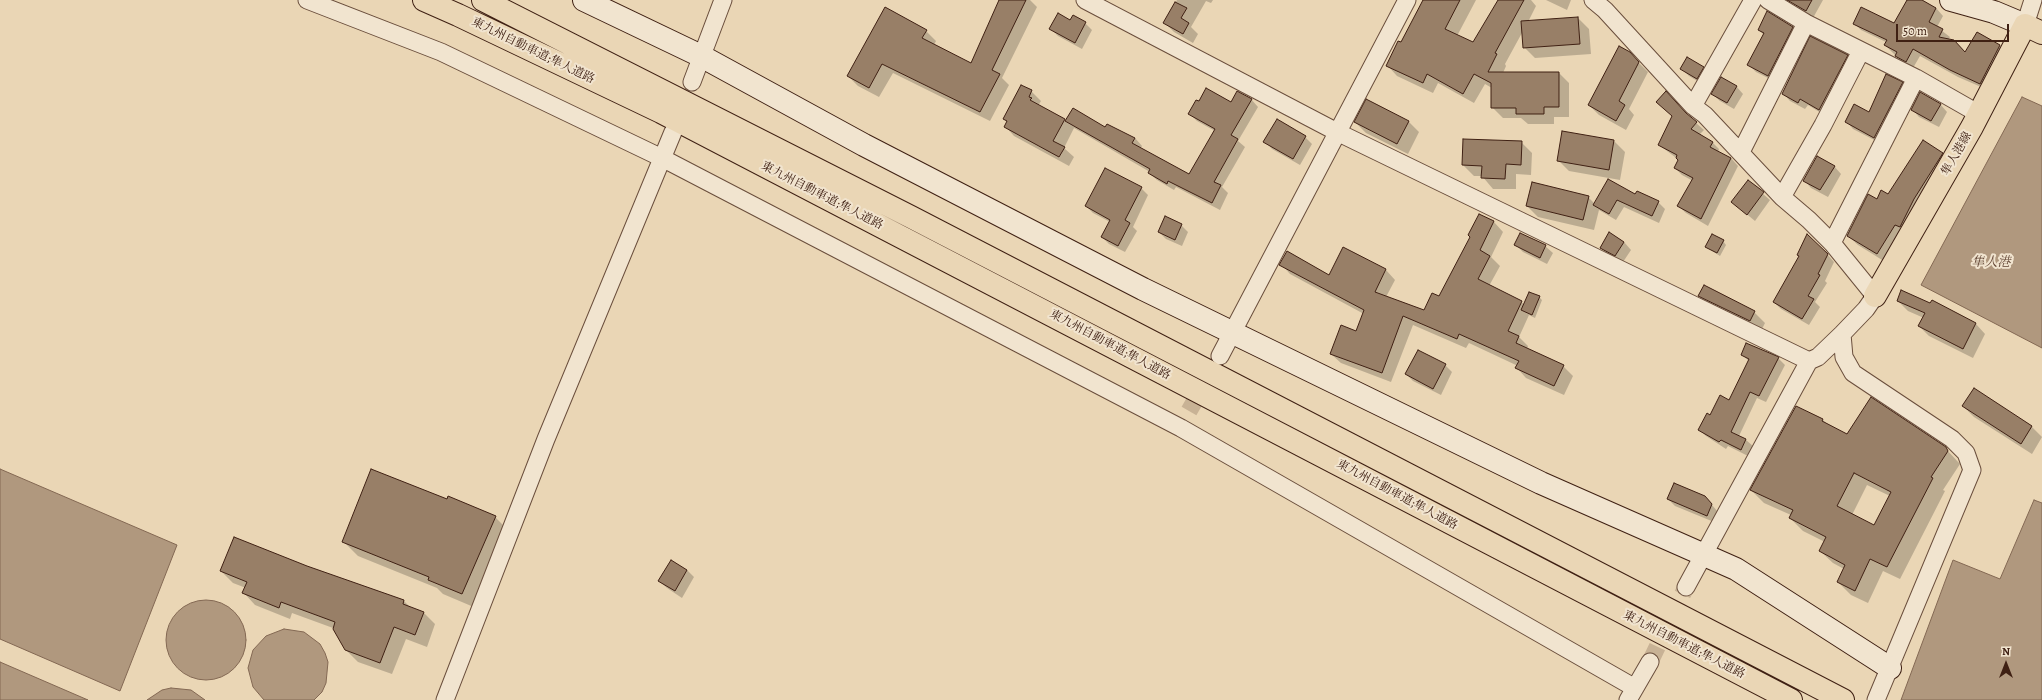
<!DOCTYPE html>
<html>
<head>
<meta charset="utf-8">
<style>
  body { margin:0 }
  #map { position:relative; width:2042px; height:700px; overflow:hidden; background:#ead6b5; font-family:Alegreya,serif }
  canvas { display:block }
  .north { position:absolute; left:1986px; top:644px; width:40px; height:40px; -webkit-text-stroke:3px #f1e4cf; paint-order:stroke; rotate:0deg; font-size:11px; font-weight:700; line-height:16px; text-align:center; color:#3f2013 }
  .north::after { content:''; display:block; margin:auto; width:14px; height:18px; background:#3f2013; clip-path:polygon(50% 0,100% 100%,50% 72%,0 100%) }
  .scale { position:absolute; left:1896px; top:24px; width:113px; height:18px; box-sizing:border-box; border:2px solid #3f2013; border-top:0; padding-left:5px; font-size:12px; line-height:14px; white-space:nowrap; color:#3f2013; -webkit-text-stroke:3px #f1e4cf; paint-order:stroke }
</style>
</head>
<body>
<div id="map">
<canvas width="2042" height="700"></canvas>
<div class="north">N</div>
<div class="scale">50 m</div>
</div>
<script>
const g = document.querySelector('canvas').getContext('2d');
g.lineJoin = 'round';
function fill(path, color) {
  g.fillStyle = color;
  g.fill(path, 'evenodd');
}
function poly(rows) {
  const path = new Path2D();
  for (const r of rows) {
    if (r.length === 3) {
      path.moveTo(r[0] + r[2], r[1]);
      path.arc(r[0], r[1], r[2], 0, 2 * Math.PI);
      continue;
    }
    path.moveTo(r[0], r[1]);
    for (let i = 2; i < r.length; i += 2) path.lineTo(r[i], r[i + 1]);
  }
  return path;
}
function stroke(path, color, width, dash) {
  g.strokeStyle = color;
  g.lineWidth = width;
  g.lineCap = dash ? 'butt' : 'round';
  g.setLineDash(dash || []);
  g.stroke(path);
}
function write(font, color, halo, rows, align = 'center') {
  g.font = font + ' Alegreya,"Noto Serif JP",serif';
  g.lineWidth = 4;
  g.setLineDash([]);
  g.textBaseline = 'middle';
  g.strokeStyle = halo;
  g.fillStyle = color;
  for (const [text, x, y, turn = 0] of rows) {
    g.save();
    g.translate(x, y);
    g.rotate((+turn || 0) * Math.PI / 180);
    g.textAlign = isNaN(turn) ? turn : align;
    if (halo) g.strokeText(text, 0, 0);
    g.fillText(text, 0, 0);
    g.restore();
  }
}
const water = poly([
  [2022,97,2042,106,2042,348,1921,285,2022,97],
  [0,469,177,545,120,691,0,639,0,469],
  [2034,500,2042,503,2042,700,1901,700,1953,560,2000,579,2034,500],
  [206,640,40],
  [284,629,304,632,320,644,325,653,328,662,326,683,322,692,314,700,264,700,253,687,248,668,253,650,266,636,284,629],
  [0,662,88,700,0,700,0,662],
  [171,688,191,690,205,700,147,700,162,690,171,688]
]);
fill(water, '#b0987e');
stroke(water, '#836853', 1);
fill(poly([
  [1000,0,1030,0,1037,7,1002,78,1009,85,990,121,893,73,879,97,858,86,848,76,926,31,936,41,934,45,971,64],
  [1177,0,1213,0,1211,3,1206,1,1191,27,1198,34,1193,43,1174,32,1164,22],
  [1424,0,1476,0,1457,36,1473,44,1499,0,1531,0,1536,6,1528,22,1578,18,1589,29,1591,54,1535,58,1524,47,1523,31,1505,64,1506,66,1503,73,1559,73,1569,83,1569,117,1554,117,1554,124,1528,124,1521,118,1503,118,1492,107,1492,88,1485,84,1474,103,1438,83,1433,93,1397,76,1387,65,1402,44],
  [1546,0,1571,0,1567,10],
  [1788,0,1823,0,1813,18],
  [1908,0,1920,0,1936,8,1943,16,1937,27,1950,37,1948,40,1965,53,1977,33,2000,46,2007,53,1988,90,1958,77,1920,56,1913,68,1903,63,1885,45,1886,42,1861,30,1854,23,1895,24],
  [1071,21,1085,23,1092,30,1082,49,1058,36,1051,29],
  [1792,28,1799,35,1776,82,1756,72,1749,65,1764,35,1759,30],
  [1629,53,1648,72,1629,109,1634,115,1626,130,1599,115,1589,105],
  [1847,56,1854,63,1826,116,1808,105,1805,109,1790,101,1783,93],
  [1703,68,1710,75,1704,85,1689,76,1682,69],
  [1902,83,1909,90,1882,144,1853,129,1846,121,1869,113],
  [1736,86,1743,94,1734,109,1720,101,1712,94],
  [1031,91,1041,101,1038,106,1066,121,1105,128,1135,138,1142,146,1140,149,1189,175,1215,131,1197,121,1190,114,1251,99,1258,107,1238,141,1245,147,1222,187,1228,193,1220,210,1176,187,1174,190,1157,180,1149,173,1150,172,1074,128,1064,148,1074,157,1069,166,1014,136,1005,126,1007,122,1004,119],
  [1940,104,1947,112,1939,127,1919,117,1912,109],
  [1687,115,1704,130,1699,135,1712,142,1719,149,1718,152,1731,158,1738,166,1708,226,1686,213,1678,206,1693,181,1682,175,1675,168,1679,160,1659,145],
  [1408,121,1419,132,1408,154,1366,133,1355,122],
  [1563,132,1614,141,1625,152,1620,180,1569,171,1558,160],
  [1305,137,1312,144,1300,165,1272,149,1265,141],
  [1521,142,1532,153,1531,175,1516,174,1516,189,1493,189,1482,176,1474,176,1463,165],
  [1942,154,1952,163,1887,263,1858,245,1848,236,1877,200,1889,195],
  [1834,166,1841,174,1828,197,1811,188,1804,180],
  [1748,181,1770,200,1755,221,1732,202],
  [1141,188,1148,195,1133,227,1137,231,1125,252,1109,244,1102,237,1110,222,1093,213,1086,206],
  [1636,196,1658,202,1665,209,1659,223,1624,207,1616,220,1599,210,1594,230,1538,217,1527,206,1588,197,1595,204],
  [1479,215,1494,222,1503,232,1491,257,1500,266,1489,286,1524,304,1539,297,1542,300,1535,318,1529,315,1519,337,1528,346,1527,349,1563,366,1573,376,1564,395,1526,378,1517,368,1518,366,1469,343,1466,348,1413,325,1391,382,1341,363,1331,354,1357,332,1364,314,1290,274,1281,264,1330,276,1344,249,1386,270,1395,280,1386,297,1425,311,1440,297,1471,237],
  [1181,225,1188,232,1182,246,1166,239,1159,232],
  [1723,241,1726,245,1720,256,1706,247],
  [1624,242,1631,250,1623,262,1608,255,1601,248],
  [1516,245,1545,246,1553,253,1547,264,1523,252],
  [1827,254,1834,262,1825,281,1827,283,1815,302,1820,307,1809,325,1781,309,1774,302],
  [1699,296,1754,312,1765,323,1761,331,1710,307],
  [1898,301,1931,304,1932,302,1976,324,1985,334,1973,358,1929,336,1919,326,1924,318,1908,311],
  [1742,355,1778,358,1785,365,1766,402,1757,398,1739,436,1746,440,1753,446,1748,456,1728,446,1726,449,1706,436,1699,429,1710,416,1730,401,1749,361],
  [1445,365,1452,372,1441,395,1413,381,1406,374],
  [1974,390,2032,427,2042,437,2032,454,1974,417,1963,406],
  [1796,407,1823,420,1829,426,1847,435,1945,448,1960,464,1943,490,1945,491,1900,579,1883,571,1868,603,1851,595,1838,582,1844,569,1833,563,1820,551,1825,542,1803,531,1790,518,1791,515,1764,503,1751,490],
  [1867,485,1890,496,1875,526,1852,515],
  [1705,497,1718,512,1714,522,1675,506,1668,499],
  [447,500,495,517,509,531,476,608,443,594,437,588,358,556,344,542],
  [307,567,404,601,411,608,424,613,435,624,427,647,406,639,392,674,358,662,346,650,333,628,292,613,290,619,255,605,244,593,246,588,233,583,221,571],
  [687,570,694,577,682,598,667,588,659,581]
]), '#0003');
const building = poly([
  [999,0,1026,0,992,70,1000,74,980,112,882,64,869,88,847,76,885,7,927,30,922,38,971,63,999,0],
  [1423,0,1460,0,1445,29,1473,42,1498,0,1524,0,1495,53,1497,54,1488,72,1559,72,1559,107,1544,107,1544,114,1516,114,1516,108,1491,108,1491,83,1474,74,1463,94,1427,74,1423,83,1386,66,1398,41,1401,42,1423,0],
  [1787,0,1812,0,1806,11,1787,0],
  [1907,0,1922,0,1936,8,1929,22,1943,29,1939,37,1954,40,1965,52,1977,32,2000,45,1980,84,1950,70,1913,49,1906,62,1895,56,1897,52,1884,45,1887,40,1853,24,1861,7,1894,23,1907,0],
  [1175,2,1187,8,1181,18,1189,23,1183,34,1163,23,1175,2],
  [1767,11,1793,27,1768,76,1747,65,1764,33,1758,30,1767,11],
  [1058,13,1070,20,1073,15,1086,22,1075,43,1049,29,1058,13],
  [1578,17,1580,44,1523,48,1521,21,1578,17],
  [1810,36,1848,55,1819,110,1800,99,1798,103,1782,94,1810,36],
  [1619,46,1630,52,1639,62,1619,101,1625,105,1616,121,1588,105,1619,46],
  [1687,57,1704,67,1697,79,1680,69,1687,57],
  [1886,74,1903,82,1874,138,1845,122,1854,104,1869,112,1886,74],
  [1721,77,1737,86,1727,103,1711,94,1721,77],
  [1021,85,1032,90,1029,97,1032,98,1030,100,1065,119,1053,141,1065,147,1059,157,1004,127,1007,121,1003,119,1021,85],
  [1206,88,1231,102,1237,91,1252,99,1231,135,1238,139,1214,182,1221,185,1212,203,1168,181,1167,184,1148,173,1150,169,1065,121,1073,108,1105,127,1107,124,1135,138,1132,143,1189,174,1215,129,1188,114,1196,100,1199,101,1206,88],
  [1666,91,1686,113,1697,122,1691,129,1713,142,1710,147,1731,158,1701,219,1677,206,1693,178,1674,168,1678,160,1676,158,1677,155,1658,145,1672,116,1656,102,1666,91],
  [1920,92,1941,104,1931,121,1911,110,1920,92],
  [1366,99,1409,121,1397,144,1354,122,1366,99],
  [1277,119,1306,136,1293,159,1263,142,1277,119],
  [1562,131,1614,140,1609,170,1557,161,1562,131],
  [1463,139,1522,141,1521,165,1506,164,1505,179,1481,178,1482,166,1462,165,1463,139],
  [1923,140,1943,153,1914,199,1900,227,1895,225,1877,254,1847,236,1868,194,1877,199,1881,190,1888,194,1923,140],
  [1817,156,1835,166,1820,190,1803,181,1817,156],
  [1105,168,1142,187,1125,220,1130,223,1118,246,1101,237,1110,220,1085,206,1105,168],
  [1608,179,1635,194,1637,191,1659,201,1652,216,1617,200,1609,214,1593,205,1608,179],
  [1748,180,1764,192,1747,215,1731,202,1748,180],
  [1532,182,1589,196,1583,220,1526,206,1532,182],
  [1479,214,1494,221,1480,250,1490,256,1478,279,1522,301,1508,331,1519,336,1516,343,1564,365,1554,386,1515,368,1519,361,1459,334,1457,339,1403,316,1382,373,1330,354,1341,325,1356,331,1364,310,1279,265,1287,251,1329,275,1343,247,1386,269,1375,292,1424,310,1432,293,1439,296,1470,237,1468,235,1479,214],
  [1165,216,1182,224,1175,240,1158,232,1165,216],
  [1609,232,1624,242,1615,256,1600,248,1609,232],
  [1520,233,1546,245,1540,258,1514,245,1520,233],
  [1712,234,1724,240,1717,253,1705,247,1712,234],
  [1807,234,1828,254,1818,274,1820,275,1808,296,1814,299,1802,319,1773,302,1799,256,1797,255,1807,234],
  [1704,285,1755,311,1750,321,1698,296,1704,285],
  [1901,290,1930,303,1932,300,1976,323,1963,349,1918,326,1925,313,1897,301,1901,290],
  [1529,292,1540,296,1532,315,1521,310,1529,292],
  [1746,343,1779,357,1759,396,1750,392,1731,432,1746,439,1741,450,1721,440,1719,442,1698,430,1707,413,1710,415,1720,395,1729,400,1749,359,1741,355,1746,343],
  [1418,350,1446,364,1433,389,1405,374,1418,350],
  [1974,388,2032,426,2021,444,1962,406,1974,388],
  [1871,397,1946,447,1948,451,1931,477,1933,478,1887,567,1870,559,1855,591,1837,582,1845,565,1819,551,1826,537,1789,518,1793,510,1750,490,1796,406,1823,419,1822,421,1847,434,1871,397],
  [1854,473,1891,492,1874,525,1837,506,1854,473],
  [371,469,447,499,448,496,496,516,462,594,428,580,429,577,342,542,371,469],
  [1674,483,1705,496,1712,504,1707,516,1667,499,1674,483],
  [234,537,307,566,404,600,403,604,424,612,415,635,394,627,380,663,345,650,333,629,335,622,281,602,279,608,242,593,247,582,220,571,234,537],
  [671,560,687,570,675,591,658,581,671,560]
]);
fill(building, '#987f67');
stroke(building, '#3f2013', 1);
stroke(poly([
  [1189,411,1217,362],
  [1650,662,1686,587]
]), '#c8b295', 17, [17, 8]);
const street = poly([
  [307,0,441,52,662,158,1181,428,1635,688],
  [1085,0,1337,132,1809,361],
  [1593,0,1605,10,1693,106,1705,115,1782,197,1809,220,1832,243,1875,296,1866,309,1842,334,1818,357,1809,361,1686,587],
  [1768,0,1806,23,1916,78,1979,114],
  [2025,25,2033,0],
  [692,82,723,0],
  [1693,106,1753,0],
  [1741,152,1806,23],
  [1782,197,1823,125,1861,51],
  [1832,243,1916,78],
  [1842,334,1844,357,1853,373,1952,439,1966,453,1972,470,1876,700],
  [1220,356,1407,0],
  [445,700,546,439,673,132],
  [1628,700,1650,662]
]);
const secondary = poly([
  [584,0,701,56,864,145,1143,289,1541,483,1736,569,1890,668],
  [1951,0,1994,12,2025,25]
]);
const primary = poly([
  [1875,296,1972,127,2025,25,2042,33]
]);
const highway = poly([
  [424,0,458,15,661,112,1791,700],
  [483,0,911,217,1843,700]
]);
stroke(street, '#6a4e3c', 19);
stroke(secondary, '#3f2013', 24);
stroke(primary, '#3f2013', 24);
stroke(highway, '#3f2013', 24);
stroke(street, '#f1e4cf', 17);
stroke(secondary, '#f1e4cf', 22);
stroke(primary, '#ead6b5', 22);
stroke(highway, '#ead6b5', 22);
write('12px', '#3f2013', '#f1e4cf', [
  ["東九州自動車道;隼人道路",533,51,26],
  ["隼人港線",1957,154,-60],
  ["東九州自動車道;隼人道路",822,196,27],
  ["東九州自動車道;隼人道路",1110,345,28],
  ["東九州自動車道;隼人道路",1397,495,28],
  ["東九州自動車道;隼人道路",1684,645,27]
]);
write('italic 13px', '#614433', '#f1e4cf', [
  ["隼人港",1991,263]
]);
</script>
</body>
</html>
